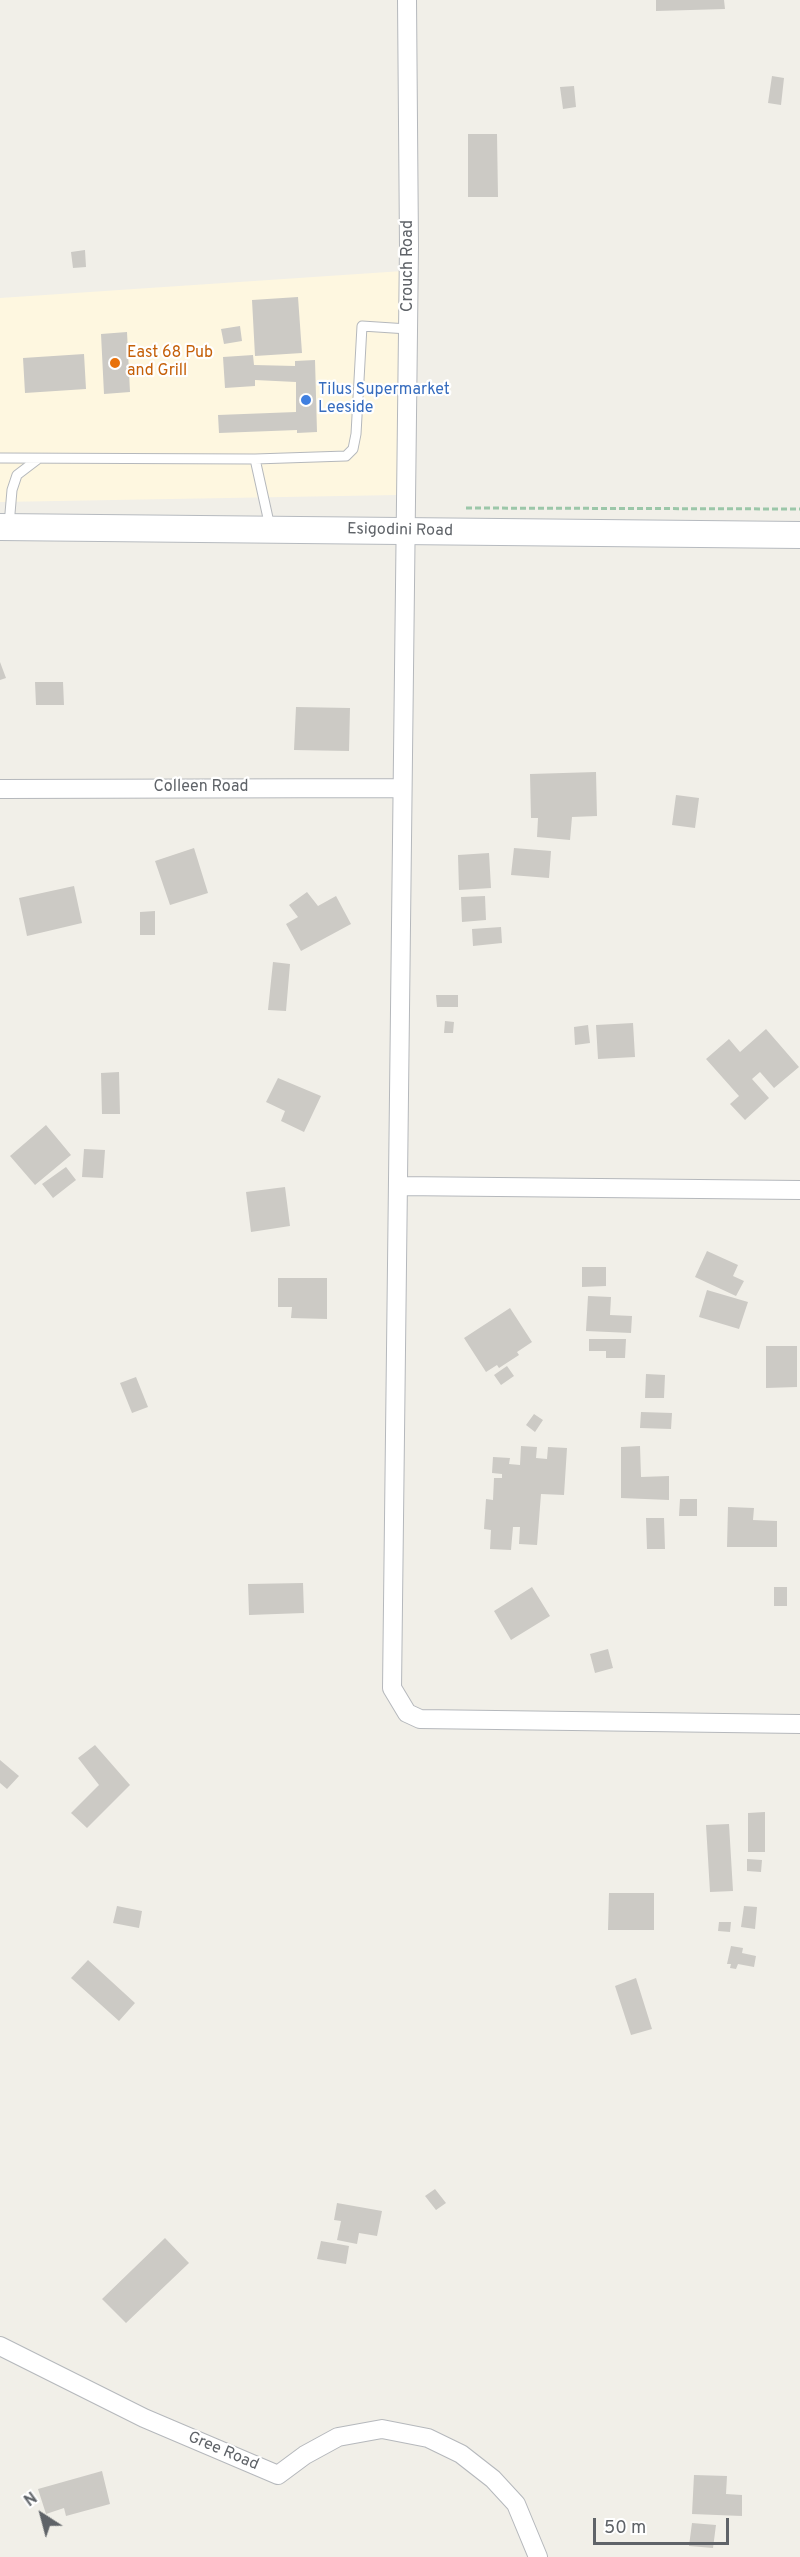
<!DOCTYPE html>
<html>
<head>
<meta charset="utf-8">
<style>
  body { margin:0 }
  #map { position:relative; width:800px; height:2557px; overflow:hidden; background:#f1efe8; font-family:Overpass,sans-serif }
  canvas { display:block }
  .north { position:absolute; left:12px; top:2485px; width:60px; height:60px; -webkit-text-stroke:4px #fff; paint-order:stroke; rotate:324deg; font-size:16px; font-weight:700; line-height:24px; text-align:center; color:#5f6368 }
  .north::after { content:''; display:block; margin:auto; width:21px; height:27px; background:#5f6368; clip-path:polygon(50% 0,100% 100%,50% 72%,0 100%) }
  .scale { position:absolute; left:593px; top:2518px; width:136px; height:27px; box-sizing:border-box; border:3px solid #5f6368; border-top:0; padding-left:8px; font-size:18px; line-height:21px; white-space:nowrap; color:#5f6368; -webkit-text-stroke:4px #fff; paint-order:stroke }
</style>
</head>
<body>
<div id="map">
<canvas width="800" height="2557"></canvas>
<div class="north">N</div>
<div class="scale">50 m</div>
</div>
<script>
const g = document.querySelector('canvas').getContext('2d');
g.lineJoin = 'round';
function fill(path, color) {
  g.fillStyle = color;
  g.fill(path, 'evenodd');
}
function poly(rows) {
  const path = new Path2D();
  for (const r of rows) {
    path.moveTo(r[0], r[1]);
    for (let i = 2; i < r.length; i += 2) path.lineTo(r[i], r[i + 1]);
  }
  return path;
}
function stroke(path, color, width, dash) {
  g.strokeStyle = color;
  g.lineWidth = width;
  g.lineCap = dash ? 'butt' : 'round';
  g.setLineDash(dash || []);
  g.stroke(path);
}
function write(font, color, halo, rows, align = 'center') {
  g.font = font + ' Overpass,sans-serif';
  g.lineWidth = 4.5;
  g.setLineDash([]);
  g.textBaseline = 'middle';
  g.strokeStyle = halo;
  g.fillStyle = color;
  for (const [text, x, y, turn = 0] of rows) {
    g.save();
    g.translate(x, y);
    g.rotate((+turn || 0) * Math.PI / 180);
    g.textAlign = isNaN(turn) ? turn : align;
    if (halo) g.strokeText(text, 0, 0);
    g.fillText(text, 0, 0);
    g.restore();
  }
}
fill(poly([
  [403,271,398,495,0,502,0,298]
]), '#fef7e0');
fill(poly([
  [656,0,724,0,725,9,656,11],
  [772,76,784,78,781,105,768,103],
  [574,86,576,107,563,109,560,87],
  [468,134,497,134,498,197,468,197],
  [85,250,86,267,73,268,71,252],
  [298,297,302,353,255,356,252,300],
  [240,326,242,341,224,344,221,329],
  [127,332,130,392,104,394,101,334],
  [84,354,86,389,25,393,23,358],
  [253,355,254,365,295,366,295,361,315,360,317,432,297,433,297,430,219,433,218,415,296,412,296,382,255,380,255,386,225,388,223,357],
  [0,662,6,678,0,680],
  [35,682,63,682,64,705,36,705],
  [296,707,350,708,349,751,294,750],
  [596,772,597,816,572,817,570,840,537,837,538,818,531,818,530,774],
  [676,795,699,798,695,828,672,825],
  [194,848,208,893,170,905,155,861],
  [514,848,551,851,549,878,511,875],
  [489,853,491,888,459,890,458,855],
  [74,886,82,923,27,936,19,898],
  [307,892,318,906,336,896,351,924,301,951,286,924,298,917,289,905],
  [485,896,486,920,462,922,461,897],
  [155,911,155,935,140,935,140,912],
  [501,927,502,943,473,946,472,929],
  [273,962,290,964,286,1011,268,1010],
  [436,995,458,995,458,1007,437,1007],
  [445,1021,454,1022,453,1033,444,1033],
  [633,1023,635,1057,598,1059,596,1025],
  [588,1025,590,1043,575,1045,574,1027],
  [766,1029,799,1067,774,1088,760,1072,752,1079,769,1098,745,1120,730,1104,739,1096,706,1059,729,1039,740,1052],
  [119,1072,120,1114,102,1114,101,1073],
  [278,1078,321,1096,304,1132,281,1121,285,1111,266,1102],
  [46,1125,71,1155,35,1185,10,1156],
  [84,1149,105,1150,103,1178,82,1177],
  [66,1167,76,1180,53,1198,42,1184],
  [285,1187,290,1226,251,1232,246,1192],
  [707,1251,738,1265,733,1276,744,1281,736,1296,695,1277],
  [582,1267,606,1267,606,1286,582,1287],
  [278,1278,327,1278,327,1319,291,1318,292,1307,278,1307],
  [707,1290,748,1302,739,1329,699,1317],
  [588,1296,611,1297,610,1315,632,1316,631,1333,586,1331],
  [510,1308,532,1342,517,1352,519,1355,499,1368,497,1365,486,1372,464,1338],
  [589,1339,626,1339,625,1358,606,1358,606,1351,589,1351],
  [766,1346,797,1346,797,1387,766,1388],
  [507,1366,514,1376,501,1385,494,1375],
  [646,1374,665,1375,664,1398,645,1398],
  [136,1377,148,1407,132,1413,120,1383],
  [641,1412,672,1413,671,1429,640,1428],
  [534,1414,543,1420,535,1432,526,1425],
  [521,1446,537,1447,536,1458,547,1459,548,1447,567,1448,564,1495,541,1494,537,1545,519,1544,520,1527,513,1527,511,1550,490,1549,491,1530,484,1529,486,1499,493,1500,494,1478,502,1478,502,1474,492,1473,493,1457,510,1458,509,1464,520,1465],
  [640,1446,641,1477,669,1476,669,1500,621,1498,621,1447],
  [680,1499,697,1499,697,1516,679,1516],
  [728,1507,754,1508,753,1520,777,1521,777,1547,727,1547],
  [646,1518,664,1518,665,1549,647,1549],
  [303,1583,304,1613,249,1615,248,1584],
  [532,1587,550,1616,511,1640,494,1611],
  [774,1587,787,1587,787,1606,774,1606],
  [608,1649,613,1668,595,1673,590,1654],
  [95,1745,130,1785,87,1828,71,1813,99,1785,78,1758],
  [0,1760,19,1776,7,1789,0,1783],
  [765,1812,765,1852,748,1852,748,1813],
  [729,1824,733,1891,710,1892,706,1825],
  [747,1859,762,1860,761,1872,747,1871],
  [609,1893,654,1893,654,1930,608,1930],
  [117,1906,142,1911,139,1928,113,1923],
  [744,1906,757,1907,755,1929,741,1927],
  [719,1922,731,1922,730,1932,718,1931],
  [731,1946,743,1948,742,1953,756,1956,754,1967,738,1964,736,1969,730,1968,731,1964,727,1964],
  [88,1960,135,2003,119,2021,71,1978],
  [636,1978,652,2029,631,2035,615,1986],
  [435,2189,446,2203,436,2210,425,2196],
  [337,2203,382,2211,377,2236,359,2233,357,2244,337,2240,341,2221,334,2220],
  [165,2238,189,2263,126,2323,102,2299],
  [321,2241,349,2246,346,2264,317,2259],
  [102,2471,110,2504,66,2516,64,2508,46,2514,38,2489],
  [694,2475,727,2476,726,2494,742,2495,742,2516,692,2514],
  [692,2523,716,2525,713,2548,689,2546]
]), '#cccac5');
const lane = poly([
  [0,458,255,459,270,527],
  [255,459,346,456,353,449,356,434,362,326,408,329],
  [9,525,12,490,17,475,38,459]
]);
const street = poly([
  [407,0,409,246,392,1688,407,1713,420,1719,800,1724],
  [0,789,402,788],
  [398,1186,800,1190],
  [0,2346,144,2418,278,2475,305,2455,338,2437,382,2429,428,2438,461,2454,493,2479,516,2504,538,2557]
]);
const secondary = poly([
  [0,527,800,535]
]);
stroke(lane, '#b5b8bc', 11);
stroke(street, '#b5b8bc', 20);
stroke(secondary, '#b6babf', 28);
stroke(poly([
  [466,508,800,509]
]), '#9cc7a9', 3, [6, 3]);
stroke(lane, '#fff', 9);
stroke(street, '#fff', 18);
stroke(secondary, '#fff', 26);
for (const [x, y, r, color] of [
  [115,363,6,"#e8710a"],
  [306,400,6,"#3f7fe0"]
]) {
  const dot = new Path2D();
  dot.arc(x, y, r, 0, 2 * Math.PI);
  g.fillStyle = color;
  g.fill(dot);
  stroke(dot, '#fff', 2);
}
write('16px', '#5f6368', '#fff', [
  ["Crouch Road",409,266,-90],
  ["Esigodini Road",400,531,1],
  ["Colleen Road",201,788],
  ["Gree Road",223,2452,23]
]);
write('16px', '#c56008', '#fff', [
  ["East 68 Pub",127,354],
  ["and Grill",127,372]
], 'left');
write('16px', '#366cbe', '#fff', [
  ["Tilus Supermarket",318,391],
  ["Leeside",318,409]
], 'left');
</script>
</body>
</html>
